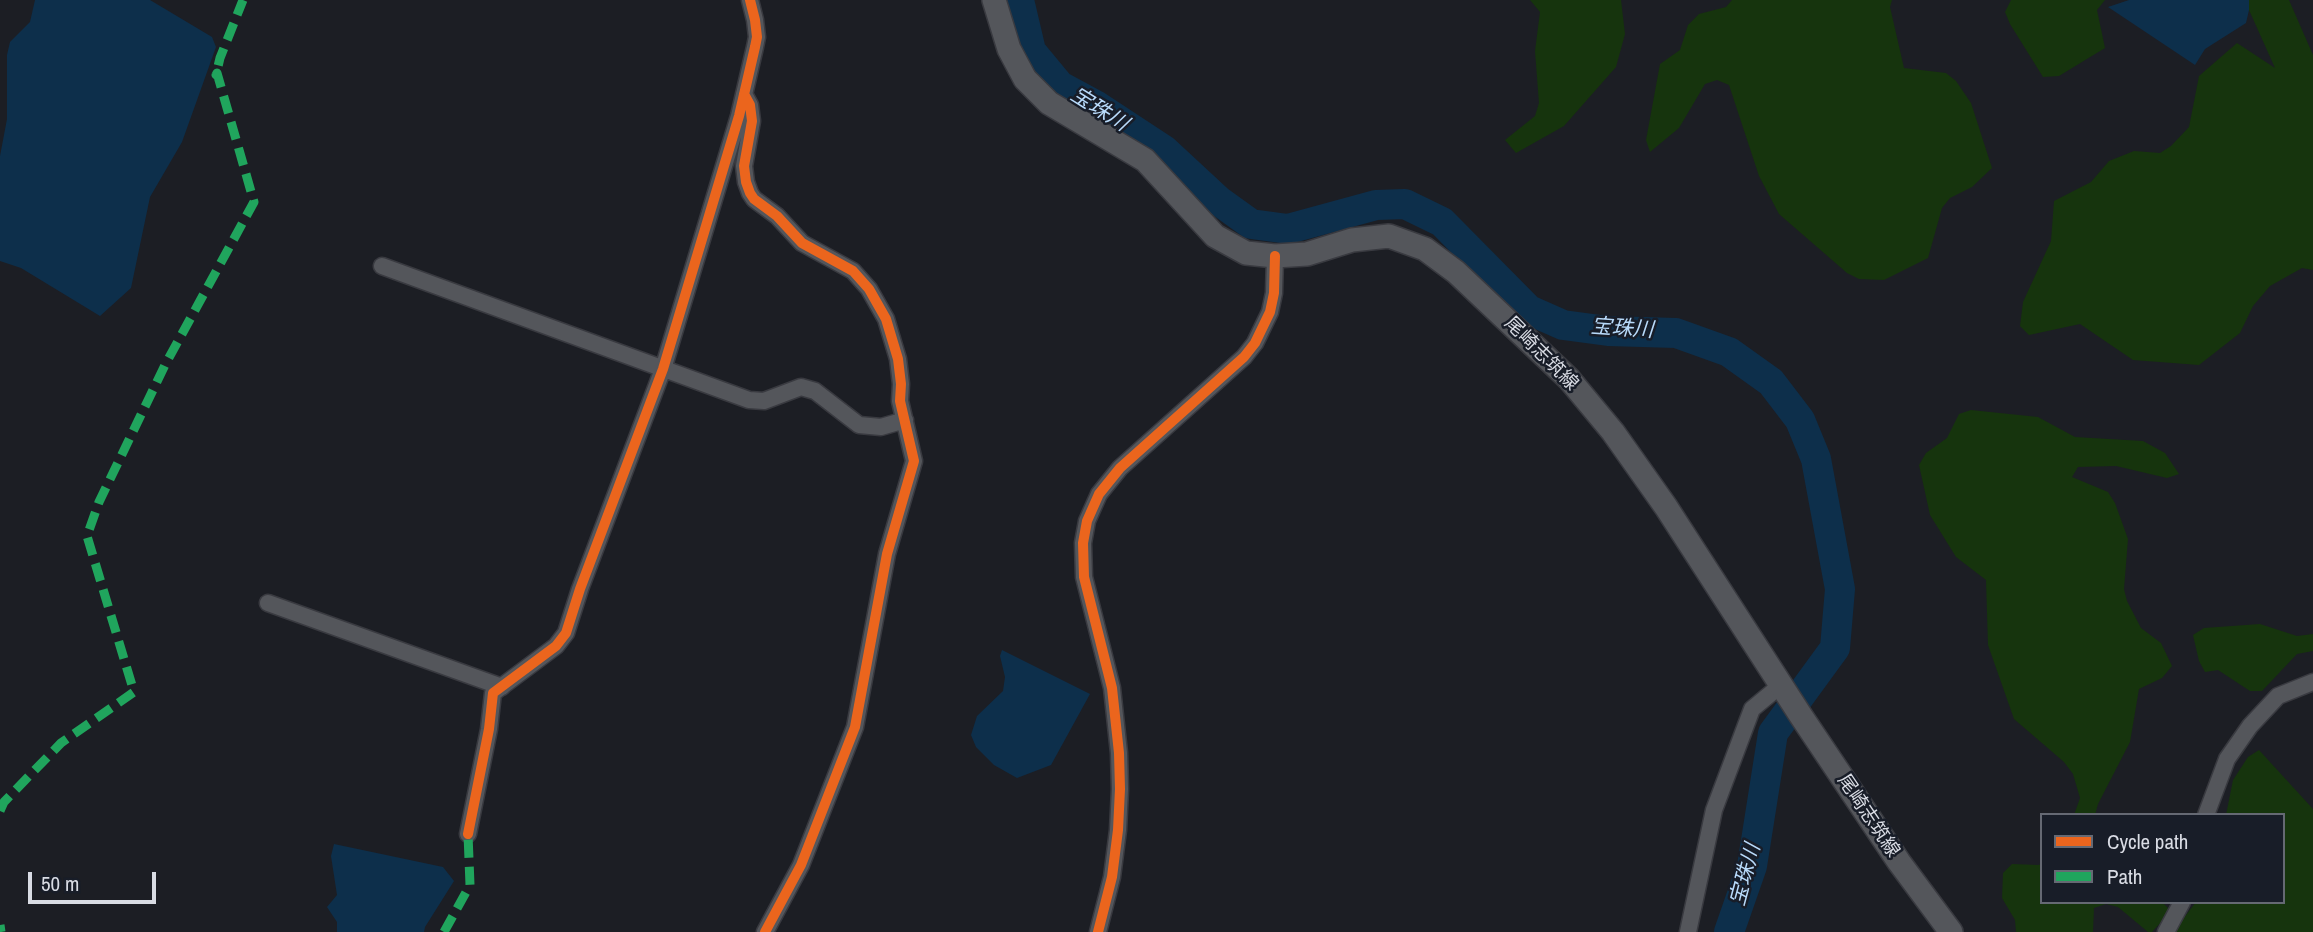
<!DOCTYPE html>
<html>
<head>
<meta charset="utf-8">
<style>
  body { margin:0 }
  #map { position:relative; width:2313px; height:932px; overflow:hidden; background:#1c1e24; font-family:"Archivo Narrow",sans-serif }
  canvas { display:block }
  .legend { position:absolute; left:2040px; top:813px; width:245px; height:91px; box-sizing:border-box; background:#181d28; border:2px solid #656973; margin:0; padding:9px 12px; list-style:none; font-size:21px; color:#d9dce4 }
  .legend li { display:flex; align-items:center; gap:14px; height:35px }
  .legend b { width:35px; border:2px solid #656973 }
  .scale { position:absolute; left:28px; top:872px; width:128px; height:32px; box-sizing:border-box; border:4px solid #d9dce4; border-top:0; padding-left:9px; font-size:21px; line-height:24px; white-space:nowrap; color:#d9dce4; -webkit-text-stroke:5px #181d28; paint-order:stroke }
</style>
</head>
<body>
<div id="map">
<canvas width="2313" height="932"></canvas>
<ul class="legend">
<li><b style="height:9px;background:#eb651d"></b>Cycle path</li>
<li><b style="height:9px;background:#20a55d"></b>Path</li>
</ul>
<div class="scale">50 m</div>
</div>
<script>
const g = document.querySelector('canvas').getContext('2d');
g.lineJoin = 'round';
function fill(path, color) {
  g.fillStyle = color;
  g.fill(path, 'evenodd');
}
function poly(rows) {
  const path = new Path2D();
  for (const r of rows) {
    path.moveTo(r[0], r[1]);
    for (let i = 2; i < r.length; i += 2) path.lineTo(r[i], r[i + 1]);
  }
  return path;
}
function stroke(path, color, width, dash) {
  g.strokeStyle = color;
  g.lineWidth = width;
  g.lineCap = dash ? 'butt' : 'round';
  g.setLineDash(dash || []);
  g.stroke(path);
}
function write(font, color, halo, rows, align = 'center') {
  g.font = font + ' "Archivo Narrow","Noto Sans JP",sans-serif';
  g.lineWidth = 5;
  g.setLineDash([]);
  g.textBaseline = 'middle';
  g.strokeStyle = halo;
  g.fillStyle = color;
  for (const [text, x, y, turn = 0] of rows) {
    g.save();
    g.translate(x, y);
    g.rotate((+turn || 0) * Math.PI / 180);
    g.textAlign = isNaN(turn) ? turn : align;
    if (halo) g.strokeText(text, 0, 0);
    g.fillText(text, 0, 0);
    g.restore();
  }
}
fill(poly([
  [1530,0,1621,0,1625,34,1616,67,1564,126,1516,153,1505,140,1535,116,1539,103,1535,51,1540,12],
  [1732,0,1892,0,1890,7,1904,68,1946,73,1956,81,1971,103,1992,168,1972,187,1950,198,1942,208,1928,258,1884,280,1859,279,1847,273,1779,214,1759,176,1729,85,1717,80,1705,84,1679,128,1650,152,1646,140,1660,64,1680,50,1688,25,1699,14,1726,7],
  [2011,0,2105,0,2097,10,2105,48,2059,76,2043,77,2010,24,2005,12],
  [2249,0,2289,0,2313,55,2313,270,2302,268,2270,286,2253,306,2240,333,2199,365,2133,360,2080,324,2029,335,2020,326,2023,302,2051,241,2054,201,2091,182,2109,161,2134,151,2160,153,2171,146,2189,127,2199,76,2237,43,2275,68,2249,10],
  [1971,410,2038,417,2075,437,2143,441,2165,453,2179,474,2167,478,2116,466,2078,467,2072,477,2108,492,2115,503,2128,539,2124,589,2127,601,2141,628,2161,643,2172,666,2162,678,2139,689,2130,742,2098,804,2095,815,2074,815,2080,798,2073,774,2064,762,2014,719,1988,645,1986,580,1956,557,1930,515,1919,465,1926,453,1947,438,1959,414],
  [2260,624,2297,636,2313,634,2313,651,2297,654,2262,691,2250,691,2218,670,2205,672,2199,661,2193,635,2204,628],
  [2259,750,2313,809,2313,932,2173,932,2196,902,2283,902,2283,815,2226,815,2233,780,2248,757],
  [2042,862,2042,902,2162,902,2171,911,2152,932,2148,932,2118,907,2106,904,2094,908,2093,932,2016,932,2015,920,2002,898,2003,873,2012,864,2039,865]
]), '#16340d');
fill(poly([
  [35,0,150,0,212,37,216,47,182,142,150,197,131,288,100,316,21,268,0,261,0,156,7,119,7,55,10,42,30,22],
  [2129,0,2249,0,2249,10,2246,23,2205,49,2195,65,2108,7],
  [1002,650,1090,694,1051,765,1017,778,994,765,976,747,971,735,977,716,1003,691,1005,677,1000,656],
  [334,844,443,867,454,881,425,927,424,932,337,932,337,922,327,907,337,895,331,856]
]), '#0d2f4b');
stroke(poly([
  [1019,0,1031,51,1060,86,1097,106,1164,150,1219,201,1251,224,1288,229,1376,205,1405,204,1442,222,1529,310,1563,325,1608,331,1676,333,1729,352,1771,382,1800,420,1816,459,1840,589,1835,648,1773,733,1752,866,1729,932]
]), '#0d2f4b', 30);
const street = poly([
  [744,94,750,105,752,121,744,166,746,182,750,193,754,199,777,216,802,243,853,271,869,289,886,319,898,359,901,384,900,401,914,461,887,554,855,727,801,865,765,932],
  [382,266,749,400,764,401,801,387,815,391,859,425,881,427,905,420],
  [268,603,502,687],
  [2206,815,2227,759,2250,726,2278,696,2313,682],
  [468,834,489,729,493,693,556,646,566,633,580,589,663,369,739,116,755,47,757,37,755,20,750,0],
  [1098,932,1112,877,1118,830,1120,789,1119,753,1112,688,1084,577,1083,543,1087,521,1099,494,1120,468,1244,357,1255,343,1270,312,1274,293,1275,256],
  [1688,932,1714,810,1752,709,1781,685],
  [2166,932,2182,902]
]);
const secondary = poly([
  [994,0,1009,49,1025,79,1049,103,1145,160,1215,236,1246,253,1275,256,1307,254,1352,240,1389,236,1425,249,1456,272,1569,379,1613,432,1666,507,1801,716,1899,862,1951,932]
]);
stroke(street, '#393a40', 19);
stroke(secondary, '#393a40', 26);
stroke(street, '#54565b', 16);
stroke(secondary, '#54565b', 23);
stroke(poly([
  [0,811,4,802,61,743,134,692,87,536,99,502,165,365,254,202,217,73,216,75,220,58,243,0],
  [0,925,1,932],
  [444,932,470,885,468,834]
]), '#20a55d', 9, [18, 9]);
stroke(poly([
  [744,94,750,105,752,121,744,166,746,182,750,193,754,199,777,216,802,243,853,271,869,289,886,319,898,359,901,384,900,401,914,461,887,554,855,727,801,865,765,932],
  [468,834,489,729,493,693,556,646,566,633,580,589,663,369,739,116,755,47,757,37,755,20,750,0],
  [1098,932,1112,877,1118,830,1120,789,1119,753,1112,688,1084,577,1083,543,1087,521,1099,494,1120,468,1244,357,1255,343,1270,312,1274,293,1275,256]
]), '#eb651d', 10);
write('19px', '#d9dce4', '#181d28', [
  ["尾崎志筑線",1541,354,45],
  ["尾崎志筑線",1868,816,56]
]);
write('italic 21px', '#b8dafa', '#181d28', [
  ["宝珠川",1099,110,32],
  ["宝珠川",1622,329,4],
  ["宝珠川",1746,875,-75]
]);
</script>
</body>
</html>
